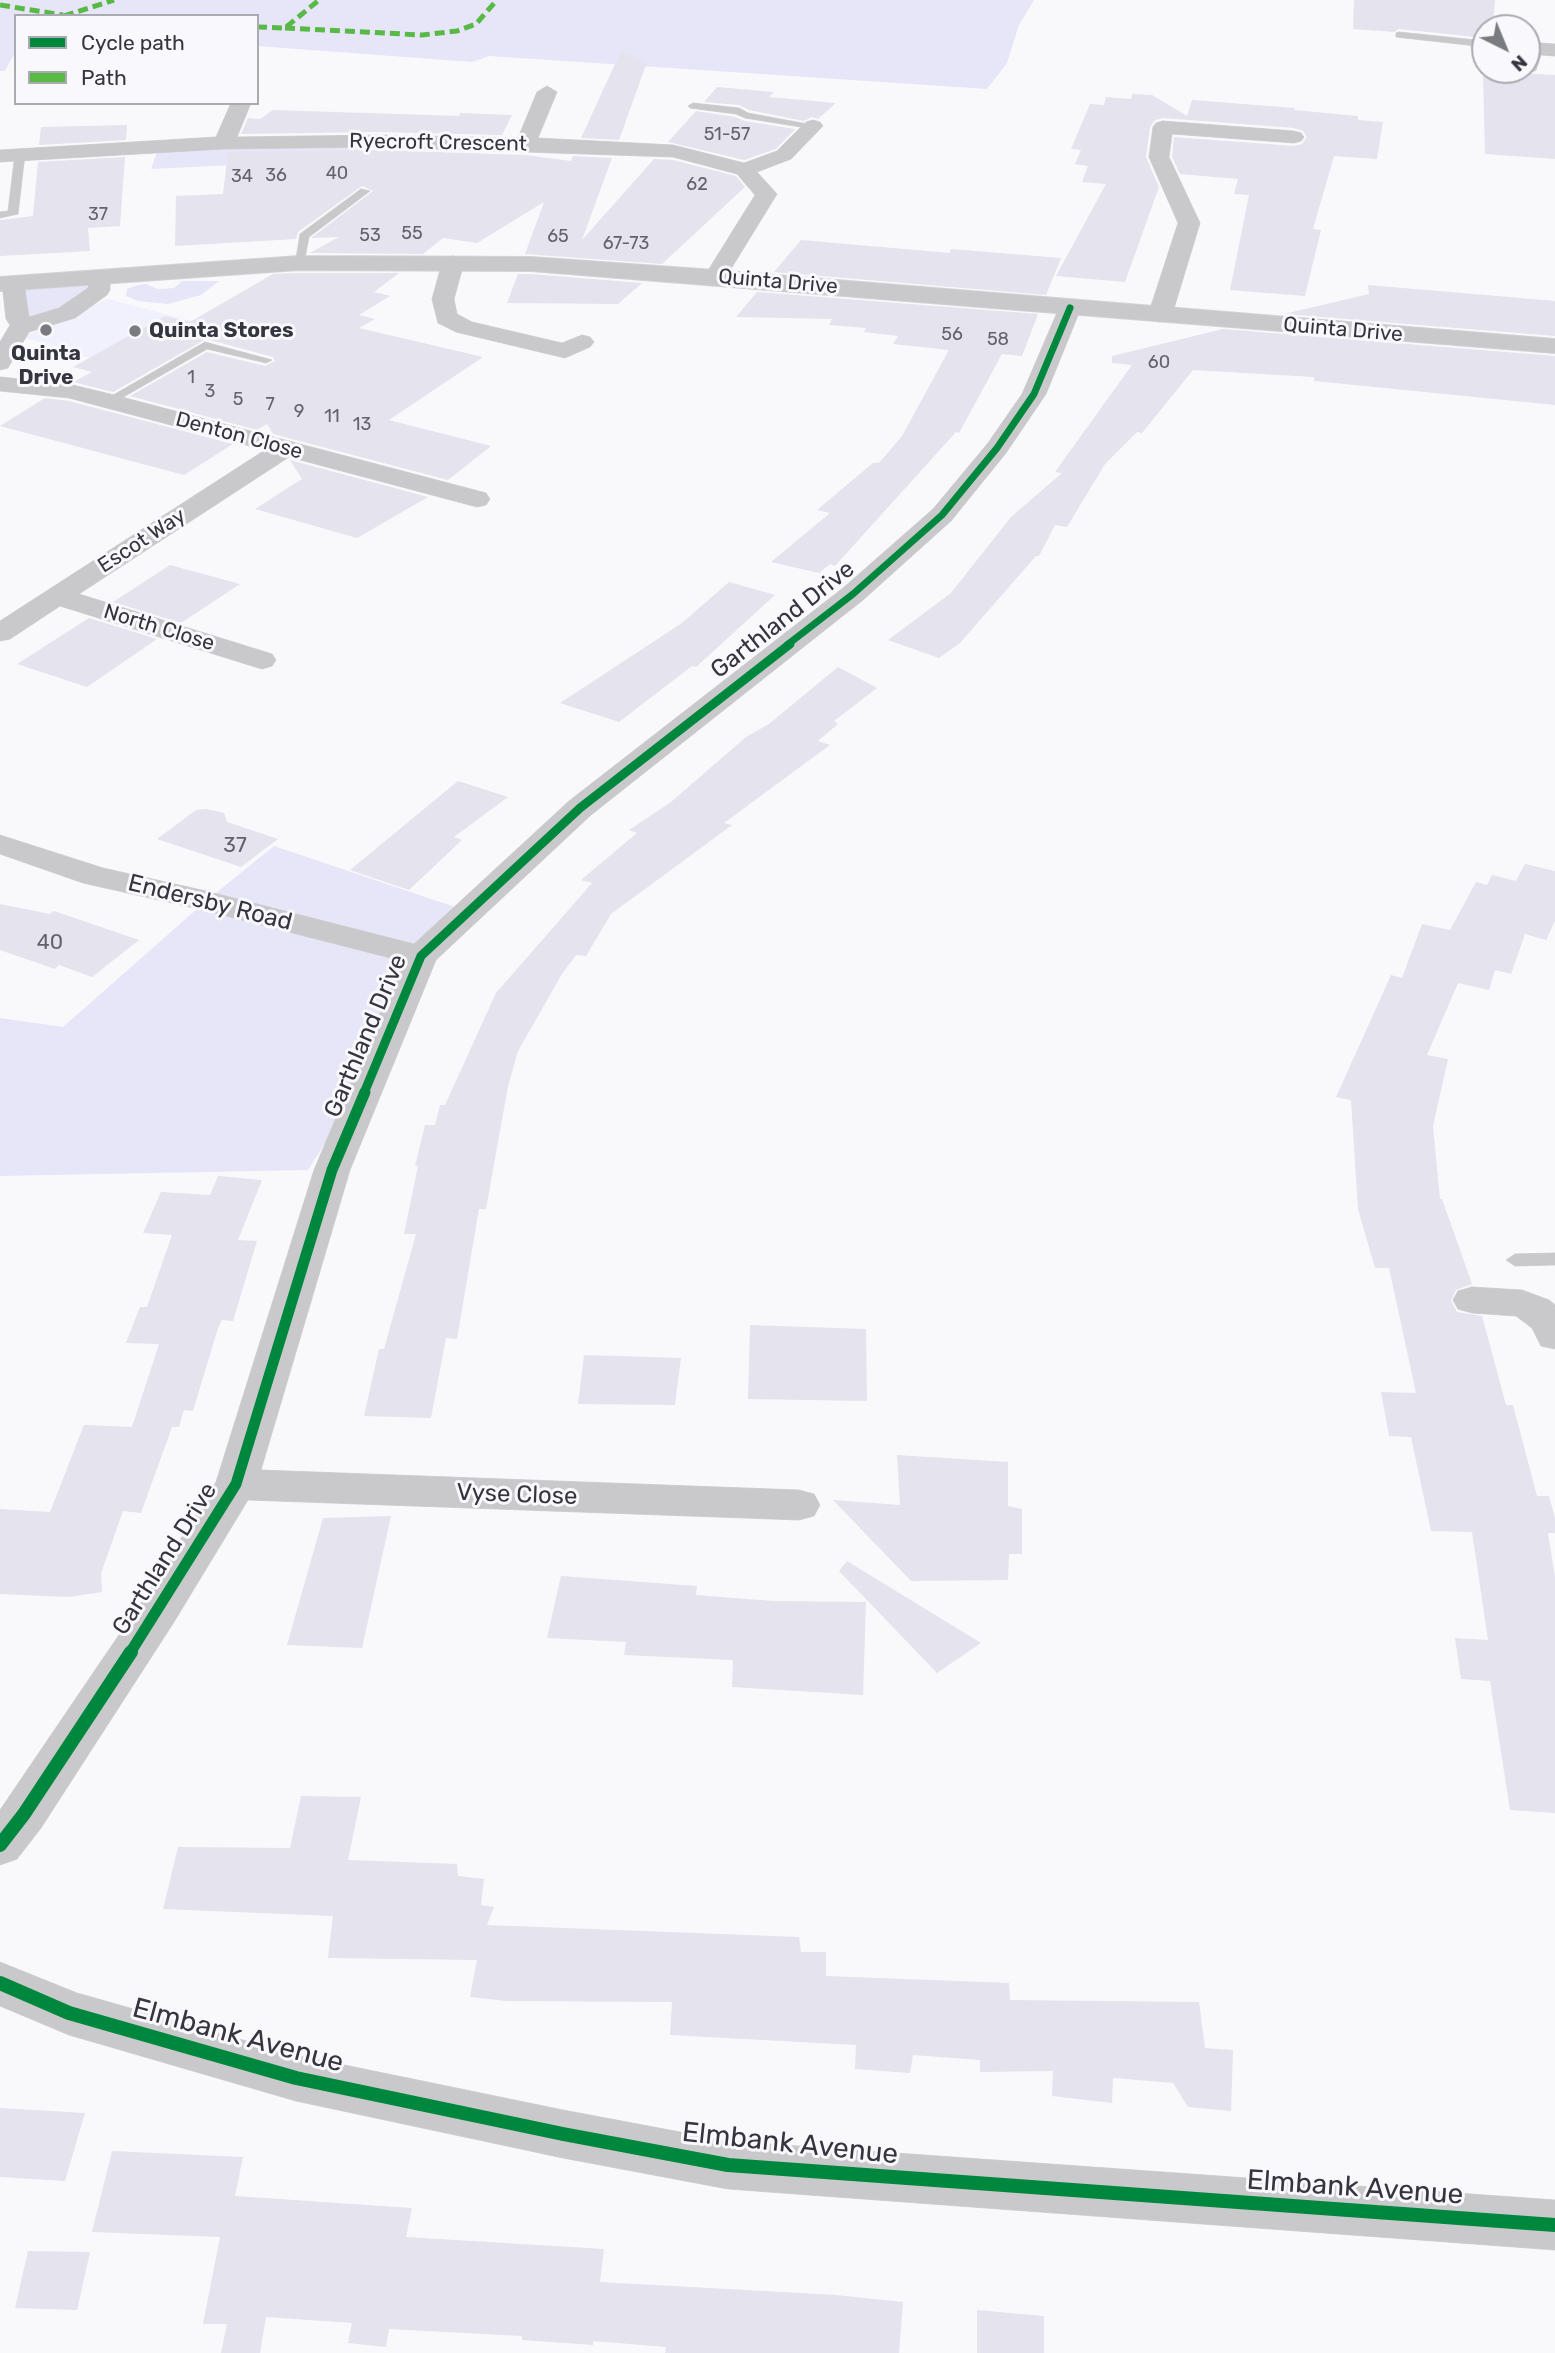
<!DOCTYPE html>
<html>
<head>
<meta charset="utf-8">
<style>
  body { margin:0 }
  #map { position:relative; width:1555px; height:2353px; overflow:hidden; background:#f9f9fc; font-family:Rubik,sans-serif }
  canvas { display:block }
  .legend { position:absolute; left:14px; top:14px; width:245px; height:91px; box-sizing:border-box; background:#f8f8fd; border:2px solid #aaaab1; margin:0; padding:9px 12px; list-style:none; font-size:21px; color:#35353f }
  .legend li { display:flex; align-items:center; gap:14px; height:35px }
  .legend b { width:35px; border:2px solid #aaaab1 }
  .north { position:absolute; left:1471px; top:14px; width:70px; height:70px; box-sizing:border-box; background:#f8f8fd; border:2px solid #aaaab1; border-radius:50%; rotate:137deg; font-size:19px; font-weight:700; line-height:28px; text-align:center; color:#35353f }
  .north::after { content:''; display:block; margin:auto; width:24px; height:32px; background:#7a7a81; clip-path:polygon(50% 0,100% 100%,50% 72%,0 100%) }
</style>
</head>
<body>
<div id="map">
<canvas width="1555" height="2353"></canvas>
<ul class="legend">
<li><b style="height:9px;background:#00873e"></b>Cycle path</li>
<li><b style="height:9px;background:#58b947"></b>Path</li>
</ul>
<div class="north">N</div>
</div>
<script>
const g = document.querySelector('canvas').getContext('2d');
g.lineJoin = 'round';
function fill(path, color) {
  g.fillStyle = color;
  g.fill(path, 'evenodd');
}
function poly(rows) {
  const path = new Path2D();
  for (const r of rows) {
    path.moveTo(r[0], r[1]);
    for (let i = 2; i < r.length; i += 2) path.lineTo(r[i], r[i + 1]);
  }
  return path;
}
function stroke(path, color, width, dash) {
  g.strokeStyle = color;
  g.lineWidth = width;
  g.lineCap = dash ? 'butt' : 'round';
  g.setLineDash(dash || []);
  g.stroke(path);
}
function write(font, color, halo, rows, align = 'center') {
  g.font = font + ' Rubik,sans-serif';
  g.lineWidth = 6;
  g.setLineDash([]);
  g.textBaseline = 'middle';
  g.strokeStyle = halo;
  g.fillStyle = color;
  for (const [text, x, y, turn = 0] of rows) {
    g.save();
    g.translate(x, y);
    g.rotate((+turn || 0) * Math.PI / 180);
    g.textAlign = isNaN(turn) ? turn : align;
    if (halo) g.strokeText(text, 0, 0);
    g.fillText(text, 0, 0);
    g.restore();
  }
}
fill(poly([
  [108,299,211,326,122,368,22,337]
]), '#f1f1fd');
fill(poly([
  [0,0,1034,0,1019,25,1007,63,987,89,489,56,472,62,257,46,257,16,16,16,16,51,5,71,0,71],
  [377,141,356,159,151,169,159,146],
  [99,279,67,313,22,326,13,285],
  [182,281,219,281,201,295,168,304,138,301,126,296,127,289,138,285,146,284,158,289,174,288],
  [274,846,470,912,421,955,380,1057,308,1170,0,1176,0,1018,63,1027,206,901]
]), '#e7e6f8');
fill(poly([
  [1354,0,1495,0,1493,28,1485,28,1485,38,1399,29,1394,32,1353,29],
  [621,51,647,62,619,140,581,138],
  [1483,71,1555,75,1555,159,1485,154],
  [717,87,774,92,769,97,836,103,818,119,812,117,804,121,749,110,739,105,704,102],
  [1132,94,1152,95,1187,116,1192,100,1295,108,1294,110,1358,116,1358,120,1383,122,1377,159,1334,156,1313,229,1321,230,1305,296,1230,290,1249,195,1234,194,1238,179,1180,174,1172,157,1174,137,1294,146,1302,144,1307,137,1303,131,1294,128,1163,118,1155,120,1150,127,1146,157,1159,187,1125,282,1056,276,1106,184,1082,182,1088,166,1075,164,1081,150,1071,149,1090,104,1104,105,1106,97,1131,99],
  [273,110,459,116,460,113,512,115,502,135,377,132,241,134,248,118,260,119],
  [696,111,735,117,745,121,795,129,776,149,744,160,668,142],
  [127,125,126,140,39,145,41,127],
  [377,150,525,155,571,161,573,156,612,158,582,240,654,159,673,160,736,176,745,187,662,264,525,254,544,202,477,243,443,238,423,254,310,253,339,237,311,238,373,191,362,186,298,232,296,239,175,246,176,196,223,194,228,152],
  [125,157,120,226,88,228,90,251,0,256,0,220,33,216,38,162],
  [801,240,950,253,951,249,1061,258,1046,295,774,272],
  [299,273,399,273,374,292,390,296,359,315,375,319,359,328,483,357,389,420,491,446,448,480,273,434,267,424,257,430,130,396,207,352,265,366,275,361,273,357,206,339,113,392,73,382,92,372,73,367,165,316,190,322,273,274],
  [518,274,531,274,642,283,618,304,507,303],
  [1368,285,1555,301,1555,336,1284,314,1369,294],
  [757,292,1038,314,1022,356,1002,354,959,433,956,432,835,566,830,564,819,573,771,562,830,513,817,510,873,463,879,463,902,436,949,350,893,344,898,336,864,332,866,328,829,325,832,319,736,317],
  [1223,329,1555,356,1555,405,1314,381,1314,377,1193,370,1142,433,1137,432,1105,464,1067,527,1055,525,1039,556,1036,556,960,643,939,658,888,640,951,593,1011,517,1062,473,1055,472,1132,365,1112,363,1112,356],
  [45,398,69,401,233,444,184,475,0,426],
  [290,460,428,497,357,538,255,509,302,479],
  [170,565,240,584,181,623,113,602],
  [729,582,775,595,696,667,692,666,619,722,560,703,682,623],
  [89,618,157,639,87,687,17,664],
  [838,667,877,688,834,721,838,724,818,741,830,745,724,823,732,825,611,914,586,956,576,955,562,974,518,1051,508,1086,486,1209,479,1209,457,1339,446,1338,431,1418,364,1416,379,1349,384,1349,416,1234,404,1234,418,1166,415,1166,425,1125,435,1125,440,1105,445,1105,496,993,592,883,581,880,637,833,629,830,671,802,746,737,769,724],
  [458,781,508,797,454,837,462,840,409,890,350,870],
  [206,809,224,813,227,822,278,839,241,867,157,839,196,810],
  [1525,864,1555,871,1555,921,1546,940,1525,934,1511,974,1495,970,1489,990,1458,983,1427,1055,1448,1059,1433,1126,1440,1199,1442,1199,1472,1284,1456,1290,1451,1301,1457,1312,1482,1316,1506,1405,1513,1405,1537,1496,1549,1496,1555,1518,1555,1533,1548,1533,1555,1577,1555,1813,1510,1810,1490,1681,1461,1679,1455,1638,1488,1640,1472,1532,1431,1531,1411,1437,1389,1436,1381,1392,1416,1393,1389,1268,1375,1268,1358,1209,1351,1100,1336,1097,1391,975,1402,978,1422,924,1450,930,1476,882,1487,885,1492,875,1516,881],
  [0,904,50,914,54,911,139,940,92,977,59,965,55,969,0,950],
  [218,1176,262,1180,238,1240,257,1241,233,1321,222,1320,218,1328,193,1411,184,1410,179,1427,172,1427,141,1513,123,1511,101,1573,102,1592,69,1597,0,1594,0,1509,50,1512,84,1425,132,1427,159,1344,126,1343,140,1307,147,1307,172,1235,143,1233,161,1192,210,1195],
  [750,1325,866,1329,867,1401,748,1399],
  [584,1355,681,1358,675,1405,578,1404],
  [897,1455,1008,1462,1008,1506,1022,1509,1022,1554,1009,1554,1008,1580,911,1581,833,1500,900,1505],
  [391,1516,362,1648,287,1645,323,1518],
  [847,1561,981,1643,937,1673,839,1571],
  [561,1576,697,1586,696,1595,773,1601,866,1602,863,1695,732,1687,733,1660,624,1655,626,1642,547,1638],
  [301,1796,361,1797,348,1860,457,1864,458,1876,484,1879,481,1905,494,1907,487,1925,799,1937,801,1952,826,1952,826,1976,1009,1983,1010,2000,1199,2002,1205,2048,1233,2050,1231,2111,1188,2107,1173,2083,1113,2078,1112,2103,1052,2096,1053,2071,980,2072,980,2060,913,2055,910,2073,855,2069,856,2045,670,2035,672,2002,506,2001,470,1997,477,1960,328,1958,333,1916,163,1909,178,1847,290,1848],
  [0,2108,85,2113,65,2181,0,2177],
  [112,2151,243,2157,235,2196,412,2208,406,2237,604,2249,600,2282,836,2295,903,2302,899,2353,665,2353,666,2347,593,2341,593,2345,522,2340,522,2336,389,2329,386,2347,348,2343,352,2323,266,2317,260,2353,221,2353,227,2324,203,2324,220,2237,92,2232],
  [28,2251,90,2252,77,2310,15,2308],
  [977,2310,1044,2316,1044,2353,977,2353]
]), '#e4e3ee');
const service = poly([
  [1399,32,1485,41,1485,47,1396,37,1396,33,1399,32],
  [1536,46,1543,48,1536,70,1531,73,1526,70,1536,46],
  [693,103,739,108,748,113,818,126,813,129,745,118,736,114,690,108,688,106,693,103],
  [20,151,25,154,18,214,0,218,0,212,8,211,15,154,20,151],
  [361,189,370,191,309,237,304,263,295,265,300,234,361,189],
  [205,342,272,360,266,363,207,349,113,403,103,401,205,342],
  [1555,1253,1555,1265,1515,1266,1506,1260,1515,1254,1555,1253]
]);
const minor = poly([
  [1527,42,1555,44,1555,56,1527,54,1527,42],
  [547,86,557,92,538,138,673,145,744,163,777,151,806,122,813,120,820,122,823,126,791,159,757,172,777,194,726,277,723,282,715,284,707,282,704,277,755,195,737,174,673,157,377,147,224,149,0,162,0,150,216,137,231,103,251,103,237,137,377,135,518,138,537,92,547,86],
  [1163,121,1294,131,1301,133,1304,137,1301,141,1294,143,1172,134,1169,157,1200,223,1172,315,1168,320,1160,322,1152,320,1148,315,1178,223,1149,157,1153,127,1156,123,1163,121],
  [453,256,461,258,464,263,454,299,457,314,472,322,562,343,582,335,590,337,594,342,590,347,565,358,456,332,438,323,432,299,442,263,445,258,453,256],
  [99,272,107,274,110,279,110,290,107,295,75,318,29,332,8,368,0,370,0,342,10,325,6,319,2,283,5,278,13,276,21,278,24,283,29,317,59,308,88,288,91,274,99,272],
  [1070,301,1078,303,1081,308,1046,394,1006,453,951,521,863,600,591,815,436,960,350,1170,261,1470,799,1490,814,1494,820,1505,814,1516,799,1520,248,1500,174,1622,41,1828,17,1859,0,1865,0,1810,144,1598,216,1482,314,1170,402,961,203,910,83,883,0,854,0,835,103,868,206,891,414,944,569,801,843,588,933,509,988,443,1022,394,1059,308,1062,303,1070,301],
  [0,377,69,384,118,396,486,493,490,499,486,505,477,507,289,457,79,594,272,654,276,660,272,666,262,669,252,666,60,606,10,639,0,641,0,621,265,450,69,398,0,391,0,377],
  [1472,1287,1522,1290,1549,1300,1555,1305,1555,1349,1541,1346,1532,1328,1516,1316,1472,1313,1458,1309,1453,1300,1458,1291,1472,1287],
  [0,1962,77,1993,296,2055,563,2110,728,2141,1555,2200,1555,2250,728,2189,563,2158,296,2101,69,2035,0,2006,0,1962]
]);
const tertiary = poly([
  [299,256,531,257,715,270,1555,339,1555,353,531,271,299,270,0,291,0,277,299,256]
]);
stroke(service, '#d3d3d5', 1);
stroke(minor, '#d3d3d5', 1);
stroke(tertiary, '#d3d3d5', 2);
fill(service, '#c9c9cc');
fill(minor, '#c9c9cc');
fill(tertiary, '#c9c9cc');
stroke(poly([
  [0,5,63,15],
  [64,16,114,0],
  [257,27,285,28,319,0],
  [285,28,422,35,457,31,476,24,497,0]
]), '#58b947', 5, [10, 5]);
stroke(poly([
  [787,645,853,594,942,515,997,448,1034,394,1070,308]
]), '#00873e', 7);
stroke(poly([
  [364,1093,421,956,580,808,790,644]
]), '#00873e', 9);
stroke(poly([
  [130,1653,236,1484,332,1170,365,1092]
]), '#00873e', 11);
stroke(poly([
  [0,1845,24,1814,131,1652],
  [0,1983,69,2013,296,2078,563,2134,728,2165,1555,2225]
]), '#00873e', 14);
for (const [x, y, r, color] of [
  [46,330,7,"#7a7a81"],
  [135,331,7,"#7a7a81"]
]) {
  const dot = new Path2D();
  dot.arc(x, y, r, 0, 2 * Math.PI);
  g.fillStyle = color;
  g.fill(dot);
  stroke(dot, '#f8f8fd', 2.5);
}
write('18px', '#62626c', null, [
  ["51-57",727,135],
  ["40",337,174],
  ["36",276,176],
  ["34",242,177],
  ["62",697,185],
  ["37",98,215],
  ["55",412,234],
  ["53",370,236],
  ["65",558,237],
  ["67-73",626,244],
  ["56",952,335],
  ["58",998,340],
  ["60",1159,363],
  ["1",191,378],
  ["3",210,392],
  ["5",238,400],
  ["7",270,405],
  ["9",299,412],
  ["11",332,417],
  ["13",362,425]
]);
write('21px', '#35353f', '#f8f8fd', [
  ["Ryecroft Crescent",438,143,1],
  ["Quinta Drive",778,282,5],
  ["Quinta Drive",1343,330,5],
  ["Denton Close",239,436,15],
  ["Escot Way",142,541,-33],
  ["North Close",159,628,17]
]);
write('bold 21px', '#35353f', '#f8f8fd', [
  ["Quinta Stores",149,331],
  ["Quinta",46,354,"center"],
  ["Drive",46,378,"center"]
], 'left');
write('21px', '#62626c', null, [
  ["37",235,846],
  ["40",50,943]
]);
write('24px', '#35353f', '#f8f8fd', [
  ["Garthland Drive",783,620,-38],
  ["Endersby Road",210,903,14],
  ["Garthland Drive",366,1036,-67],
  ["Vyse Close",517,1495,2],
  ["Garthland Drive",165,1559,-58]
]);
write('28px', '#35353f', '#f8f8fd', [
  ["Elmbank Avenue",238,2036,15],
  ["Elmbank Avenue",790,2144,6],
  ["Elmbank Avenue",1355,2188,4]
]);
</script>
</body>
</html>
